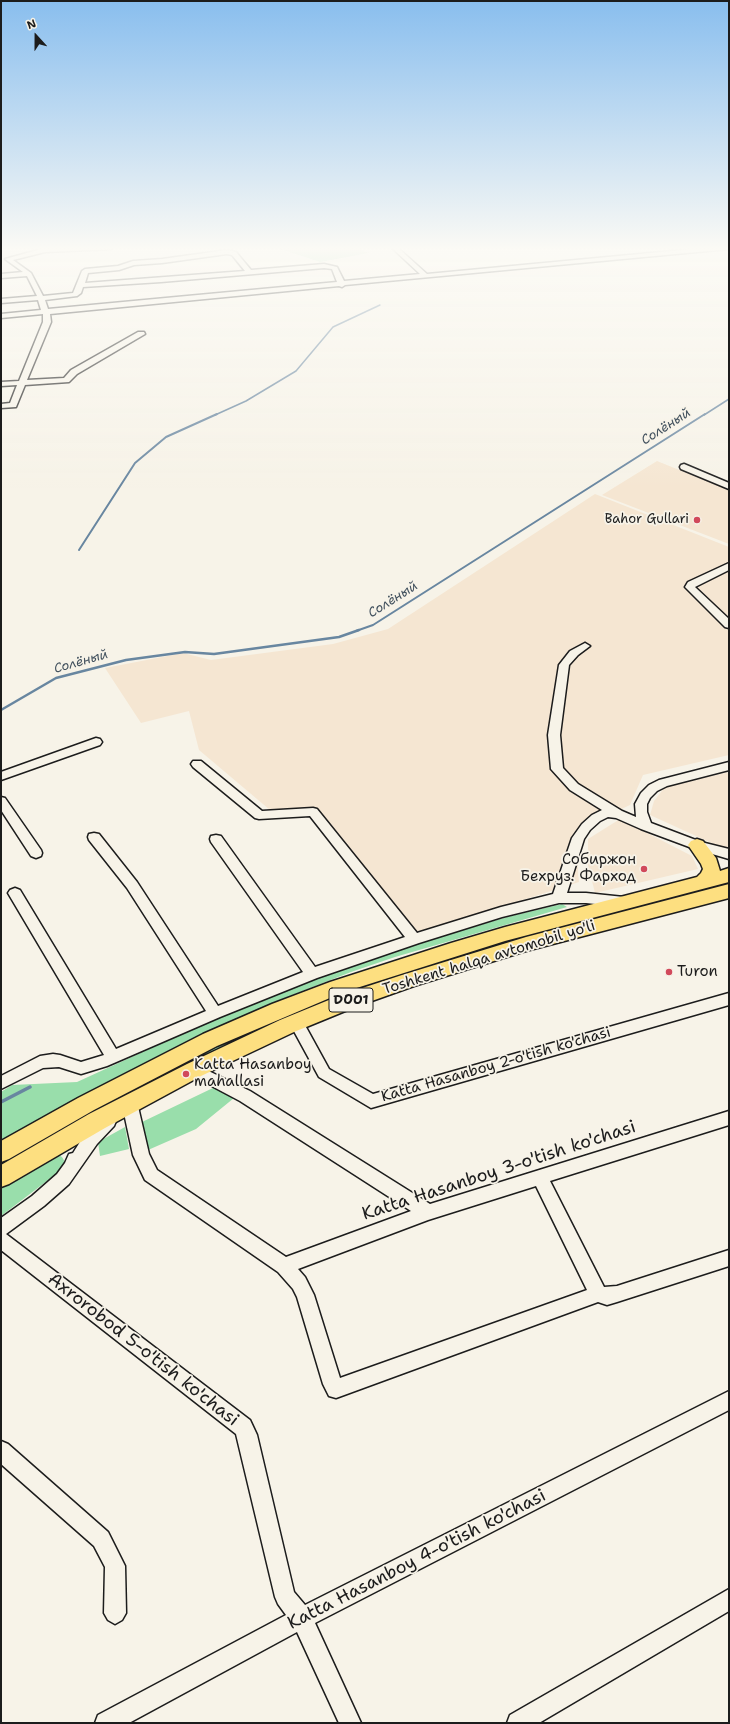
<!DOCTYPE html>
<html>
<head>
<meta charset="utf-8">
<style>
  body { margin:0 }
  #map { position:relative; width:730px; height:1724px; overflow:hidden; background:#f7f3e8; font-family:"Shantell Sans",sans-serif }
  canvas { display:block }
  .frame { position:absolute; inset:0; border:2px solid #1c1c1c; pointer-events:none }
  .north { position:absolute; left:16px; top:16px; width:40px; height:40px; -webkit-text-stroke:3px #f7f3e8; paint-order:stroke; rotate:339deg; font-size:11px; font-weight:700; line-height:16px; text-align:center; color:#1c1c1c }
  .north::after { content:''; display:block; margin:auto; width:14px; height:18px; background:#1c1c1c; clip-path:polygon(50% 0,100% 100%,50% 72%,0 100%) }
</style>
</head>
<body>
<div id="map">
<canvas width="730" height="1724"></canvas>
<div class="frame"></div>
<div class="north">N</div>
</div>
<script>
const g = document.querySelector('canvas').getContext('2d');
g.lineJoin = 'round';
function fill(path, color) {
  g.fillStyle = color;
  g.fill(path, 'evenodd');
}
function poly(rows) {
  const path = new Path2D();
  for (const r of rows) {
    path.moveTo(r[0], r[1]);
    for (let i = 2; i < r.length; i += 2) path.lineTo(r[i], r[i + 1]);
  }
  return path;
}
function stroke(path, color, width, dash) {
  g.strokeStyle = color;
  g.lineWidth = width;
  g.lineCap = dash ? 'butt' : 'round';
  g.setLineDash(dash || []);
  g.stroke(path);
}
function write(font, color, halo, rows, align = 'center') {
  g.font = font + ' "Shantell Sans",sans-serif';
  g.lineWidth = 3.5;
  g.setLineDash([]);
  g.textBaseline = 'middle';
  g.strokeStyle = halo;
  g.fillStyle = color;
  for (const [text, x, y, turn = 0] of rows) {
    g.save();
    g.translate(x, y);
    g.rotate((+turn || 0) * Math.PI / 180);
    g.textAlign = isNaN(turn) ? turn : align;
    if (halo) g.strokeText(text, 0, 0);
    g.fillText(text, 0, 0);
    g.restore();
  }
}
fill(poly([
  [657,461,729,490,729,544,602,495],
  [595,494,729,547,729,755,643,775,630,805,575,831,579,882,414,935,315,809,270,810,199,750,189,711,141,723,105,668,183,653,211,660,333,644,388,629],
  [729,772,729,851,650,815,654,801,665,787],
  [620,819,692,856,698,869,595,893,588,865,588,839]
]), '#f5e6d2');
fill(poly([
  [274,247,354,247,369,253,320,262],
  [729,880,729,886,482,951,390,980,1,1168,1,1160,195,1055,292,1010,433,960],
  [562,904,567,907,395,957,351,972,287,997,221,1026,1,1143,1,1092,12,1085,77,1082,217,1018,307,981,393,951,507,917],
  [215,1087,234,1098,196,1129,148,1150,142,1122],
  [125,1127,129,1149,100,1156,98,1142],
  [59,1155,62,1157,65,1162,60,1171,1,1216,1,1188,55,1156]
]), '#99deab');
stroke(poly([
  [27,247,70,247],
  [215,415,246,401,296,371,333,327,380,305],
  [704,415,729,399]
]), '#6886a0', 1.5);
stroke(poly([
  [79,550,135,463,166,437,217,414],
  [356,631,373,625,705,414]
]), '#6886a0', 2);
stroke(poly([
  [1,710,56,678,126,660,185,652,214,654,339,637,359,630]
]), '#6886a0', 2.5);
stroke(poly([
  [1,1102,30,1087]
]), '#6886a0', 3.5);
const minor = poly([
  [79,247,114,247,111,249,45,252,13,260,31,273,43,296,73,293,82,271,85,269,118,266,133,261,162,259,227,250,236,252,251,270,324,264,337,267,344,281,420,274,391,247,397,247,427,274,714,247,729,247,729,249,345,285,342,287,339,286,50,314,51,322,27,380,64,378,71,370,138,332,144,332,145,334,77,374,69,382,25,385,16,407,1,408,1,404,10,403,17,385,1,386,1,382,19,381,43,322,43,314,1,318,1,314,41,310,38,300,1,303,1,299,37,296,27,276,1,278,1,274,23,272,5,259,45,248,79,247],
  [227,254,232,255,245,271,85,283,88,273,119,270,134,265,162,263,227,254],
  [324,268,332,269,337,282,48,309,45,300,77,296,81,293,83,287,161,282,324,268],
  [684,464,729,483,729,489,681,469,680,467,681,465,684,464],
  [729,563,729,570,695,587,729,619,729,628,725,627,685,587,688,582,729,563],
  [585,643,590,646,578,655,569,665,560,735,563,768,578,784,622,811,636,817,635,804,641,793,649,785,659,780,729,762,729,770,667,786,657,791,650,798,647,804,647,812,651,823,701,842,729,849,729,859,692,848,641,829,616,818,608,817,600,821,590,830,584,839,567,893,586,893,624,897,629,899,631,902,629,905,624,907,586,903,559,903,502,917,419,943,317,978,220,1017,107,1066,81,1074,59,1067,43,1068,1,1089,1,1076,40,1056,53,1054,60,1055,81,1062,104,1055,8,893,10,890,15,888,20,890,116,1049,206,1011,127,888,89,840,88,837,89,834,94,833,99,834,137,882,218,1006,303,972,211,842,210,839,211,836,216,835,221,836,315,967,405,937,310,816,259,819,255,818,193,767,191,764,193,761,201,761,262,811,313,808,317,809,417,933,501,907,553,894,572,838,582,824,592,815,602,810,570,790,551,769,548,735,559,665,570,651,585,643],
  [96,738,100,739,102,742,100,745,1,780,1,772,96,738],
  [1,797,5,798,41,850,42,853,41,856,36,858,31,856,1,810,1,797],
  [729,993,729,1005,371,1108,319,1077,289,1022,291,1018,296,1016,301,1018,329,1069,373,1094,729,993],
  [194,1064,250,1091,430,1204,729,1111,729,1125,550,1181,604,1287,617,1286,729,1250,729,1266,617,1302,607,1305,598,1302,336,1398,329,1396,323,1384,297,1297,293,1289,278,1272,145,1180,133,1155,124,1113,119,1112,117,1107,119,1102,124,1098,130,1096,136,1098,149,1154,157,1170,286,1257,411,1211,240,1101,189,1074,186,1070,189,1066,194,1064],
  [536,1186,587,1290,340,1378,314,1295,305,1277,298,1269,428,1220,536,1186],
  [108,1114,114,1116,116,1121,114,1126,97,1144,69,1184,44,1206,6,1234,250,1420,257,1435,294,1592,305,1605,729,1391,729,1410,315,1623,361,1723,339,1723,297,1632,129,1723,95,1723,98,1715,286,1615,278,1604,275,1597,236,1434,1,1250,1,1218,32,1196,57,1174,65,1163,69,1154,73,1153,85,1134,102,1116,108,1114],
  [1,1441,8,1444,108,1532,125,1566,126,1613,122,1620,115,1624,108,1620,104,1613,105,1567,94,1546,1,1464,1,1441],
  [729,1589,729,1611,539,1723,507,1723,510,1715,729,1589]
]);
const highway = poly([
  [697,839,703,841,716,858,720,871,729,868,729,882,505,941,344,992,217,1046,94,1110,9,1159,1,1162,1,1141,78,1098,203,1034,272,1004,330,982,451,943,505,927,697,877,701,873,703,869,701,864,688,845,691,841,697,839],
  [729,884,729,898,526,951,414,986,355,1007,294,1032,201,1076,105,1128,9,1184,1,1187,1,1165,89,1114,187,1064,280,1020,341,995,402,975,526,937,729,884]
]);
stroke(minor, '#1c1c1c', 3);
stroke(highway, '#1c1c1c', 3);
fill(minor, '#f7f3e8');
fill(highway, '#fddf80');
const sky = g.createLinearGradient(0, 0, 0, 488);
sky.addColorStop(0, '#89beee');
sky.addColorStop(0.51, '#fbfaf5');
sky.addColorStop(1, '#fbfaf500');
g.fillStyle = sky;
g.fillRect(0, 0, 730, 488);
for (const [x, y, r, color] of [
  [697,520,4,"#d1495b"],
  [644,869,4,"#d1495b"],
  [669,972,4,"#d1495b"],
  [186,1074,4,"#d1495b"]
]) {
  const dot = new Path2D();
  dot.arc(x, y, r, 0, 2 * Math.PI);
  g.fillStyle = color;
  g.fill(dot);
  stroke(dot, '#f7f3e8', 1.5);
}
write('italic 13px', '#42515e', '#f7f3e8', [
  ["Солёный",666,427,-33],
  ["Солёный",393,600,-32],
  ["Солёный",81,662,-16]
]);
write('13px', '#1c1c1c', '#f7f3e8', [
  ["Bahor Gullari",689,520]
], 'right');
for (const [x, y, w] of [
  [351,1000,44]
]) {
  const box = new Path2D();
  box.roundRect(x - w / 2, y - 12, w, 24, 3);
  g.fillStyle = '#f7f3e8';
  g.fill(box);
  stroke(box, '#1c1c1c', 1);
}
write('bold 14px', '#1c1c1c', null, [
  ["D001",351,1000]
]);
write('15px', '#1c1c1c', '#f7f3e8', [
  ["Собиржон",636,860,"right"],
  ["Бехруз. Фарход",636,877,"right"],
  ["Turon",677,972],
  ["Katta Hasanboy",194,1065],
  ["mahallasi",194,1082]
], 'left');
write('15px', '#1c1c1c', '#f7f3e8', [
  ["Toshkent halqa avtomobil yo'li",489,958,-17],
  ["Katta Hasanboy 2-o'tish ko'chasi",496,1065,-16]
]);
write('18px', '#1c1c1c', '#f7f3e8', [
  ["Katta Hasanboy 3-o'tish ko'chasi",499,1171,-18],
  ["Axrorobod 5-o'tish ko'chasi",143,1350,38],
  ["Katta Hasanboy 4-o'tish ko'chasi",417,1560,-27]
]);
</script>
</body>
</html>
